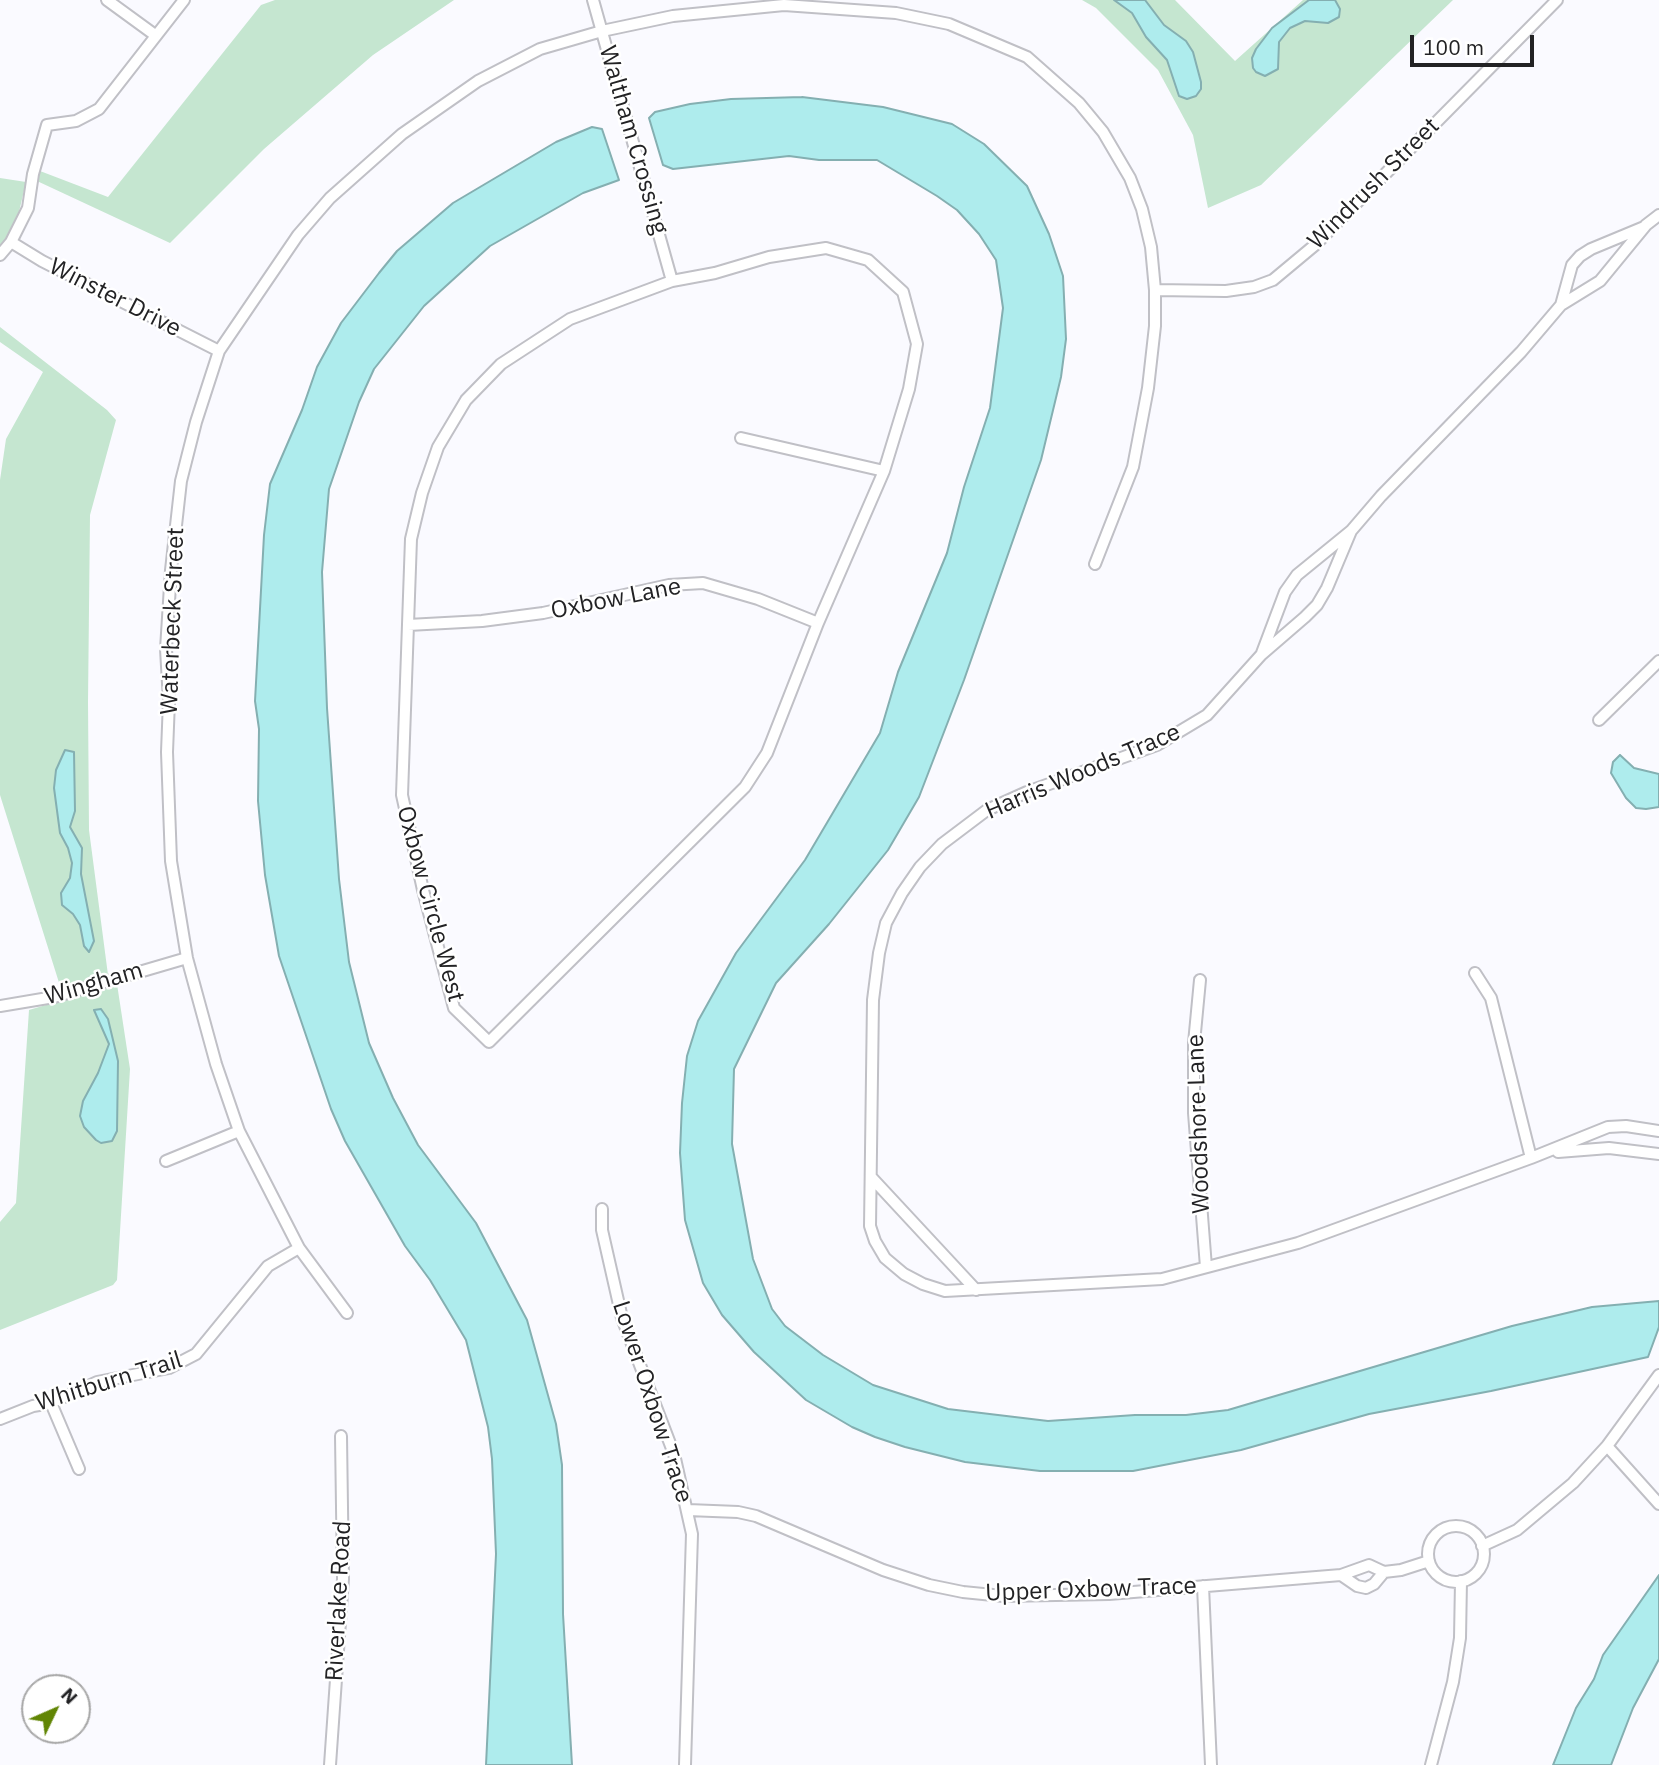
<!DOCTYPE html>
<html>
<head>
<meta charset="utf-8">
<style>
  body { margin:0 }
  #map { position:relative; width:1659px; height:1765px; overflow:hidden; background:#fafaff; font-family:"IBM Plex Sans",sans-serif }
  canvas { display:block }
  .north { position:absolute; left:21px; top:1674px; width:70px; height:70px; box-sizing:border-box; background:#fff; border:2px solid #a7a7a7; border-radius:50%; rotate:46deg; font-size:19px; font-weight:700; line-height:28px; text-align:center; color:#222224 }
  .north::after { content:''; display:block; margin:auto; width:24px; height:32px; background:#618504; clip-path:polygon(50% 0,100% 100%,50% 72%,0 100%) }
  .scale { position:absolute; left:1410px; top:35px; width:124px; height:32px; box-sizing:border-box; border:4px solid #222224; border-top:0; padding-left:9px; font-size:21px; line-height:24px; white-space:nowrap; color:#222224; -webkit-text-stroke:5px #fff; paint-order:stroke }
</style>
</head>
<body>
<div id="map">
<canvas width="1659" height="1765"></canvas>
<div class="north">N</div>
<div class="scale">100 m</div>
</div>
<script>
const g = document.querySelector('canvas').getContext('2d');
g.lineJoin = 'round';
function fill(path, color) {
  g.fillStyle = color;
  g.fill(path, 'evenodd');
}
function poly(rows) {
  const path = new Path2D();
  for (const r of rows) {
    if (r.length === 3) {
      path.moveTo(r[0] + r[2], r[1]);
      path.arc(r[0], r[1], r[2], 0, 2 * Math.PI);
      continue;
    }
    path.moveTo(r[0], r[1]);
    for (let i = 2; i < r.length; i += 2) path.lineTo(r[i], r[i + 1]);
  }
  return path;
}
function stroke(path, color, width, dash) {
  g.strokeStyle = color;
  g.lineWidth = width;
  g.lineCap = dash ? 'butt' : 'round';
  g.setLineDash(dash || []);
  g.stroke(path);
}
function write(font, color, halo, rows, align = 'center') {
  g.font = font + ' "IBM Plex Sans",sans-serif';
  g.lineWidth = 5;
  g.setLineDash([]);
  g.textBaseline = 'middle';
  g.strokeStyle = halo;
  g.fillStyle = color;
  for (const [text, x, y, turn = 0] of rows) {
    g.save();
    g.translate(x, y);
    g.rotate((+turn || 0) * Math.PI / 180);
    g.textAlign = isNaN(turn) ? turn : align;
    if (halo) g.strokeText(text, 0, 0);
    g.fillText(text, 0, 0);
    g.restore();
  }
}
fill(poly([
  [275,0,454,0,373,55,264,149,170,243,37,181,40,171,108,197,261,5],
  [1082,0,1175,0,1235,61,1303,0,1453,0,1261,185,1208,208,1193,135,1158,70,1096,8],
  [0,178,26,182,19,212,9,235,0,248],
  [0,327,107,410,116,420,90,515,88,702,89,830,108,975,61,989,0,795,0,480,6,439,43,372,0,342],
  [117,984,130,1069,117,1280,113,1285,0,1330,0,1222,16,1203,29,1010]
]), '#c5e6d0');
const water = poly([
  [1114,0,1145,0,1164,25,1186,41,1193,52,1201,82,1201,89,1196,96,1187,99,1179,96,1167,60,1146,37,1132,13,1114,0],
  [1309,0,1335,0,1340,9,1339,17,1328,23,1305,21,1290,28,1279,42,1278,69,1265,76,1256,72,1253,68,1252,58,1256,49,1272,28,1309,0],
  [802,97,883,107,952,124,984,144,1027,186,1049,234,1063,276,1066,339,1061,377,1041,460,964,680,919,797,888,850,829,924,776,983,734,1069,732,1144,753,1259,772,1309,785,1326,823,1355,873,1385,948,1409,1048,1421,1135,1415,1186,1415,1228,1410,1512,1326,1592,1307,1659,1301,1659,1327,1648,1357,1491,1391,1369,1414,1241,1450,1133,1471,1040,1471,965,1462,905,1447,875,1437,852,1427,806,1400,754,1352,722,1315,703,1283,685,1220,680,1153,682,1103,687,1056,698,1021,736,953,805,860,880,733,898,672,947,553,964,487,990,408,1003,308,996,260,979,234,957,210,937,196,877,160,819,160,789,156,673,169,663,165,649,118,655,112,690,104,731,99,802,97],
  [592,127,602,129,619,180,583,193,490,246,424,306,374,369,359,402,329,489,322,572,327,708,339,879,349,962,369,1043,393,1098,418,1145,476,1223,527,1320,556,1424,562,1465,563,1614,572,1765,486,1765,496,1554,492,1459,488,1427,466,1340,430,1280,405,1246,345,1141,331,1109,279,956,265,875,258,801,259,729,255,701,264,535,270,484,302,410,317,367,341,323,379,273,397,251,453,203,556,142,592,127],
  [65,750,74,752,75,811,70,827,82,848,81,874,94,941,89,952,84,946,80,925,73,914,62,905,61,893,70,878,72,863,68,848,60,833,54,788,56,770,65,750],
  [1620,755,1634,768,1659,774,1659,807,1646,809,1636,808,1626,798,1611,773,1613,762,1620,755],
  [101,1009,108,1019,118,1061,117,1131,112,1141,101,1143,96,1140,84,1127,80,1116,83,1101,98,1073,109,1044,94,1010,101,1009],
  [1659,1575,1659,1659,1633,1708,1611,1765,1553,1765,1576,1708,1594,1679,1603,1655,1659,1575]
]);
fill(water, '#aeeced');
stroke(water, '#84afb1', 2);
const minor = poly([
  [107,0,155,35],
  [593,0,672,281],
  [11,242,42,261,219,351],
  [826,248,868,260,903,292,917,344,909,389,884,471,818,623,767,753,745,787,489,1042,454,1008,423,890,402,795,411,539,422,493,438,447,466,400,501,364,570,319,672,281,715,273,769,257,826,248],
  [0,255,11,242,28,208,33,174,47,125,76,121,99,109,184,0],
  [1155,290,1226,291,1254,287,1273,280,1315,245,1557,0],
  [1561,305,1572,265,1580,256,1591,249,1644,227],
  [741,438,884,471],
  [1351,531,1327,588,1317,605,1305,617,1261,655,1207,715,1157,745,1027,792,987,810,942,844,920,867,902,893,886,923,879,953,873,1000,870,1226,875,1241,885,1258,904,1274,923,1284,945,1291,1162,1279,1298,1243,1531,1158,1608,1127,1626,1126,1659,1131],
  [408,625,482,621,543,613,669,585,703,583,758,599,818,623],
  [1262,653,1285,592,1297,575,1351,531,1381,496,1521,352,1561,305,1600,281,1646,225,1659,215],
  [1599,720,1659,661],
  [1475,973,1491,998,1531,1158],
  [1200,980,1194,1043,1194,1113,1206,1267],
  [0,1006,54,997,187,958],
  [1558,1152,1609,1148,1659,1154],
  [166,1161,239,1131],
  [871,1177,976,1290],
  [602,1209,602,1230,622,1318,674,1454,692,1534,685,1765],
  [347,1313,299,1248,239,1131,216,1064,187,958,171,861,167,752,169,701,166,649,171,570,181,481,196,422,219,351,298,235,330,198,402,134,478,81,540,49,602,31,673,16,784,5,896,13,949,24,1027,57,1079,103,1103,132,1130,178,1142,209,1151,247,1155,290,1155,326,1148,388,1133,467,1095,564],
  [51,1403,79,1469],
  [0,1419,33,1406,51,1403,97,1382,169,1368,196,1354,268,1266,299,1248],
  [1607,1446,1659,1504],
  [688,1510,738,1512,756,1516,883,1570,929,1585,963,1592,1003,1596,1109,1594,1341,1575,1369,1565,1384,1572,1401,1570,1429,1561],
  [1456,1554,28],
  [1482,1546,1517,1530,1573,1483,1607,1446,1659,1375],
  [1341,1575,1357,1586,1366,1588,1374,1584,1384,1572],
  [1203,1586,1211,1765],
  [330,1765,343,1579,341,1436],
  [1431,1765,1453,1682,1460,1638,1461,1581]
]);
stroke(minor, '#c0c0c6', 14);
stroke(minor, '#fff', 10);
write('24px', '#222224', '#fff', [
  ["Waltham Crossing",633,140,74],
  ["Windrush Street",1374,184,-45],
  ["Winster Drive",115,298,27],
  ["Oxbow Lane",616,599,-11],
  ["Waterbeck Street",173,621,-88],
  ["Harris Woods Trace",1083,772,-23],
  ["Oxbow Circle West",430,904,75],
  ["Wingham",94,984,-16],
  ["Woodshore Lane",1199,1124,-92],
  ["Whitburn Trail",109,1382,-17],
  ["Lower Oxbow Trace",652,1402,72],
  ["Upper Oxbow Trace",1091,1590,-2],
  ["Riverlake Road",339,1601,-87]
]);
</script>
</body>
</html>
